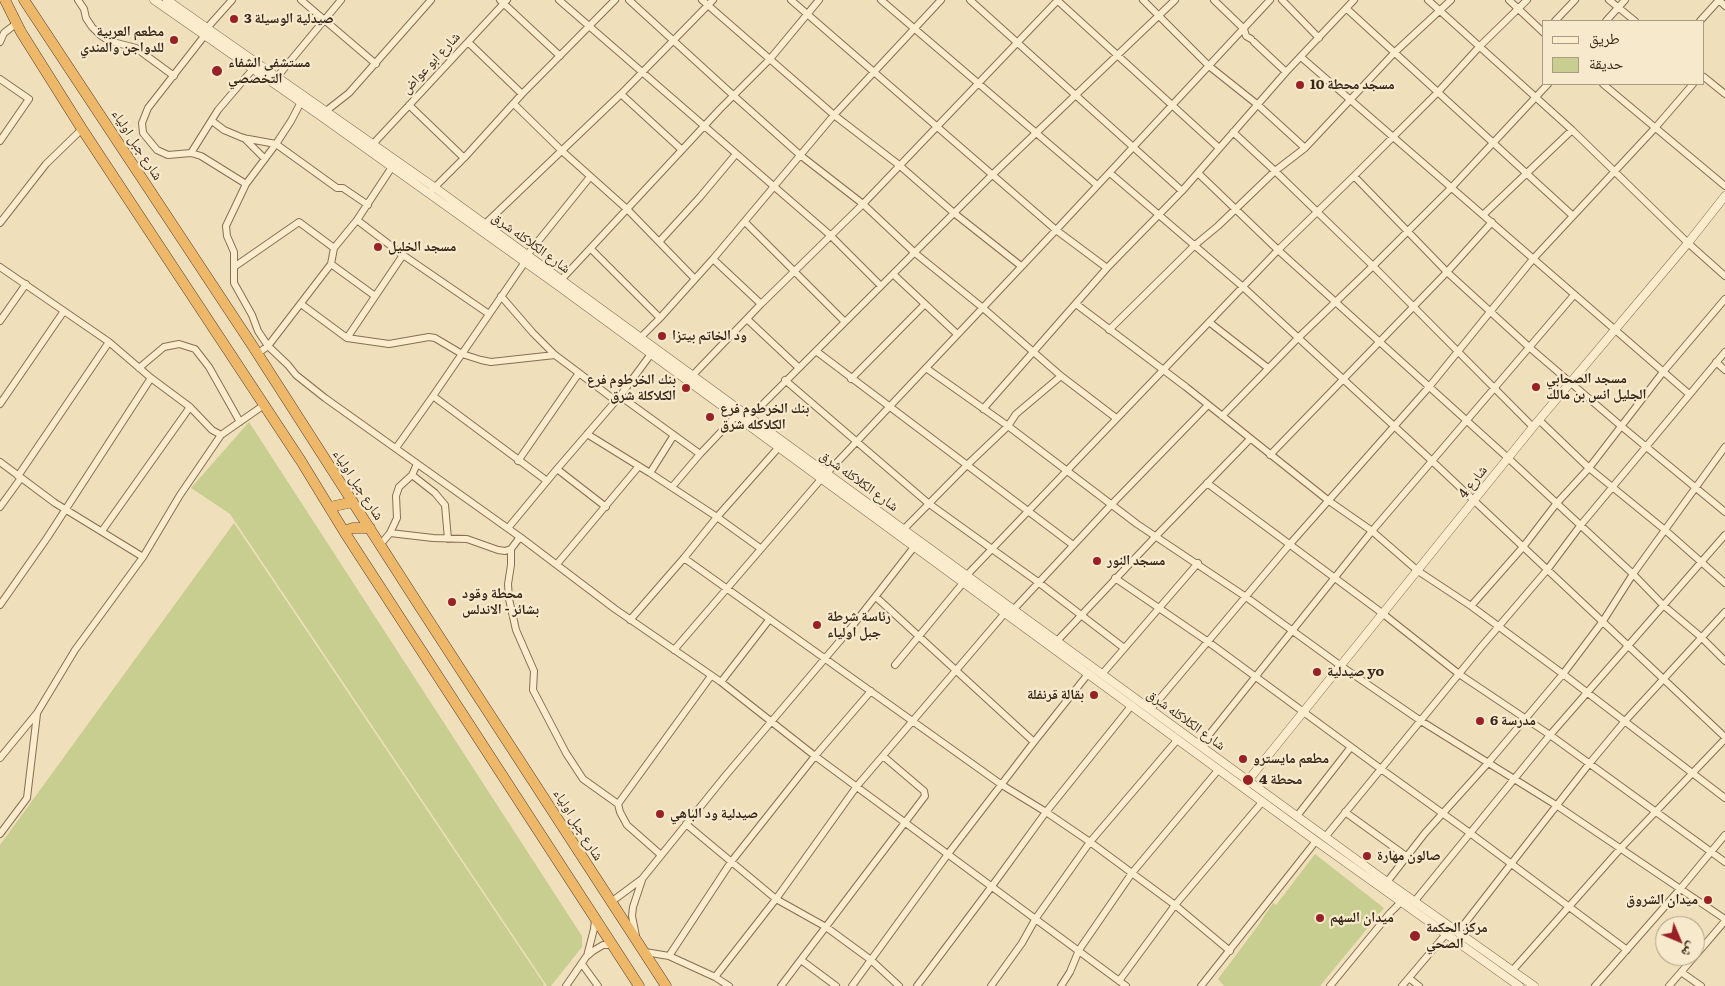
<!DOCTYPE html>
<html>
<head>
<meta charset="utf-8">
<style>
  body { margin:0 }
  #map { position:relative; width:1725px; height:986px; overflow:hidden; background:#f0dfbb; font-family:Literata,"Noto Naskh Arabic",serif }
  canvas { display:block }
  .legend { position:absolute; left:1542px; top:20px; width:162px; height:65px; box-sizing:border-box; background:#f7e9cb; border:1px solid #aa9b84; margin:0; padding:6px 9px; list-style:none; font-size:15px; color:#36271a }
  .legend li { display:flex; align-items:center; gap:10px; height:25px }
  .legend b { width:25px; border:1px solid #aa9b84 }
  .north { position:absolute; left:1655px; top:916px; width:50px; height:50px; box-sizing:border-box; background:#f7e9cb; border:1px solid #aa9b84; border-radius:50%; rotate:135deg; font-size:14px; font-weight:700; line-height:20px; text-align:center; color:#36271a }
  .north::after { content:''; display:block; margin:auto; width:18px; height:22px; background:#992125; clip-path:polygon(50% 0,100% 100%,50% 72%,0 100%) }
</style>
</head>
<body>
<div id="map">
<canvas width="1725" height="986"></canvas>
<ul class="legend">
<li><b style="height:6px;background:#fbecce"></b>طريق</li>
<li><b style="height:14px;background:#c8ce8f"></b>حديقة</li>
</ul>
<div class="north">ش</div>
</div>
<script>
const g = document.querySelector('canvas').getContext('2d');
g.lineJoin = 'round';
function fill(path, color) {
  g.fillStyle = color;
  g.fill(path, 'evenodd');
}
function poly(rows) {
  const path = new Path2D();
  for (const r of rows) {
    path.moveTo(r[0], r[1]);
    for (let i = 2; i < r.length; i += 2) path.lineTo(r[i], r[i + 1]);
  }
  return path;
}
function stroke(path, color, width, dash) {
  g.strokeStyle = color;
  g.lineWidth = width;
  g.lineCap = dash ? 'butt' : 'round';
  g.setLineDash(dash || []);
  g.stroke(path);
}
function write(font, color, halo, rows, align = 'center') {
  g.font = font + ' Literata,"Noto Naskh Arabic",serif';
  g.lineWidth = 4.5;
  g.setLineDash([]);
  g.textBaseline = 'middle';
  g.strokeStyle = halo;
  g.fillStyle = color;
  for (const [text, x, y, turn = 0] of rows) {
    g.save();
    g.translate(x, y);
    g.rotate((+turn || 0) * Math.PI / 180);
    g.textAlign = isNaN(turn) ? turn : align;
    if (halo) g.strokeText(text, 0, 0);
    g.fillText(text, 0, 0);
    g.restore();
  }
}
fill(poly([
  [249,422,582,936,582,947,551,986,547,986,230,514,191,488],
  [234,523,544,984,543,986,0,986,0,845],
  [1315,854,1384,908,1320,986,1224,986,1218,979,1257,927,1273,903,1276,905]
]), '#c8ce8f');
const minor = poly([
  [78,0,84,9,86,18,92,27,100,35,109,41,136,48,174,76],
  [301,0,376,64],
  [500,0,560,56],
  [559,0,830,235,881,286],
  [629,0,734,96,800,155,863,204,915,253,983,308,1061,376,1116,418],
  [702,0,834,115,899,165,954,213,1021,266],
  [791,0,1056,230,1107,268],
  [881,0,1097,185],
  [970,0,1182,191],
  [1057,0,1219,148],
  [1143,0,1209,66,1258,105,1305,148],
  [1214,0,1244,29,1246,36,1251,39],
  [1282,0,1319,38],
  [1428,0,1572,130,1688,243,1725,276],
  [1509,0,1544,33],
  [1609,0,1635,21],
  [1719,0,1725,6],
  [1347,9,1572,215],
  [1555,21,1575,0],
  [1606,21,1625,0],
  [1700,21,1719,0],
  [207,28,232,0],
  [205,35,148,108,142,123,143,133,157,150,168,155,191,153,201,156,246,184],
  [0,42,4,33,17,23],
  [468,42,522,94],
  [1254,42,1286,72],
  [1301,57,1689,394],
  [277,77,341,0],
  [1704,77,1725,94],
  [0,79,29,99,0,141],
  [1603,84,1725,186],
  [621,94,682,150],
  [301,102,291,121,276,144,246,184,226,226,227,236,234,252,234,283,252,315,258,331,268,346,288,365,296,375,325,398,520,537,615,609,721,682,815,756,1126,986],
  [514,104,562,151,628,210,695,279],
  [409,105,464,158],
  [326,111,349,93,431,0],
  [212,121,224,130,243,138,276,144,337,188,343,188,368,205],
  [1233,132,1275,171,1373,266,1533,427],
  [244,138,264,158],
  [373,144,507,0],
  [191,153,218,110,253,69],
  [1110,173,1243,287,1431,460,1725,737],
  [1198,173,1278,250,1508,458,1633,574,1663,605,1701,637,1725,661],
  [1354,176,1447,272,1529,347,1621,426,1725,512],
  [432,190,464,158,522,94,615,0],
  [1483,215,1572,130],
  [357,220,403,255,489,314],
  [745,222,845,322],
  [0,223,46,164,82,129],
  [485,224,621,94,713,0],
  [659,242,700,197,736,154],
  [591,249,660,318],
  [527,255,590,177],
  [713,259,761,304],
  [331,264,375,296],
  [0,267,109,342,151,378,190,407,212,430,221,435],
  [234,267,299,222,334,248],
  [893,274,957,334],
  [561,280,720,109,770,59,819,0],
  [501,296,533,333,555,355,579,373],
  [301,304,347,338,389,344,429,337,435,338,462,354,481,360,491,362,555,355],
  [1076,304,1186,387,1329,501,1372,531,1418,571,1471,606,1563,674,1725,798],
  [747,319,798,367],
  [0,321,26,284],
  [1209,322,1268,368],
  [1109,330,1195,245,1218,226,1275,171,1305,148,1395,52,1451,0],
  [347,338,403,255],
  [640,338,660,318,713,259,834,115,941,0],
  [816,351,1073,545],
  [257,354,268,346,331,264,334,248,357,220,392,167],
  [1716,362,1725,370],
  [139,368,164,347,179,344,195,349,209,367,240,422],
  [926,368,1008,426,1137,524,1246,597,1341,666,1421,721,1556,805,1725,919],
  [692,376,761,304,863,204,1058,0],
  [851,379,925,304],
  [785,380,928,503,1038,582,1124,648],
  [433,396,547,481],
  [620,396,700,454],
  [0,404,64,311],
  [983,409,1107,268,1182,191,1286,72,1354,0],
  [1222,416,1298,338,1373,266,1451,188,1548,84],
  [750,417,992,175,1175,0],
  [1539,420,1589,468,1665,530,1725,583],
  [587,434,650,473,674,435],
  [396,448,433,396,525,262],
  [1270,455,1447,272,1492,222],
  [518,461,579,373,616,401],
  [0,462,55,503,143,557],
  [557,469,606,507],
  [650,473,717,517,760,548],
  [827,473,1056,230,1270,0],
  [412,475,435,493,445,505,448,539],
  [18,476,109,342],
  [1207,483,1382,613,1459,674,1550,735,1725,862],
  [672,487,700,454,736,416],
  [0,507,21,478],
  [508,528,557,469,620,396,651,354],
  [904,529,966,466,1008,426,1016,414,1061,376],
  [102,531,190,407],
  [390,533,433,538,467,539,498,550,505,551,511,549,520,537],
  [380,545,390,533,397,518,396,496,399,487,412,475,417,464],
  [511,549,511,565,508,584,509,599,516,630,534,671,533,690,566,753,583,779,618,804,620,812,627,825,661,855],
  [684,558,1002,785,1046,812,1090,842,1175,905,1230,951],
  [557,564,639,466],
  [967,575,1278,250,1354,176,1438,92,1480,46,1527,0],
  [1115,578,1207,641,1381,769,1470,833,1627,950],
  [876,597,1034,742],
  [0,605,47,538,151,378],
  [1471,606,1523,547,1556,504,1589,468,1663,372,1725,299],
  [1014,609,1111,505,1208,405],
  [630,620,684,558,717,517,779,447],
  [1057,641,1156,536,1250,439],
  [674,650,822,478],
  [895,665,963,583],
  [1103,673,1198,563],
  [721,682,769,620],
  [1151,709,1290,544,1429,387,1533,259,1655,128,1693,84],
  [1200,746,1372,531,1574,295],
  [0,758,37,713,75,650,143,557,180,495,221,435,264,405],
  [618,804,711,676],
  [1345,812,1406,856],
  [1297,816,1351,747],
  [686,824,776,899,826,927,871,960,899,986],
  [0,834,27,798,37,714],
  [1326,836,1481,647,1547,570,1580,526,1725,352],
  [1387,882,1425,833,1488,763,1563,674,1603,621,1633,574,1725,447],
  [611,902,642,879,726,775,850,629,914,547],
  [1414,902,1550,735,1725,535],
  [1458,932,1589,764,1624,722,1725,612],
  [636,936,632,916,633,907,642,880],
  [645,952,669,956,715,977,729,986],
  [587,956,594,929,595,920],
  [669,956,731,862,815,756,871,691],
  [1695,956,1725,921],
  [801,960,836,986],
  [582,964,598,986],
  [1512,971,1620,849,1725,739],
  [1681,972,1701,986],
  [715,977,776,899,857,786,1005,613],
  [1409,978,1419,986],
  [1119,981,1175,905,1263,801],
  [566,986,586,957,593,951,603,945,613,945],
  [781,986,925,796,924,791,883,756],
  [852,986,948,854,1034,742,1088,674],
  [917,986,992,886,1046,812,1132,705],
  [991,986,1022,943,1036,918,1090,842,1178,739],
  [1061,986,1070,972,1079,950,1132,873,1219,769],
  [1201,986,1316,841],
  [1330,986,1390,913,1401,902],
  [1402,986,1446,934],
  [1595,986,1681,888,1725,835],
  [1669,986,1695,956]
]);
const tertiary = poly([
  [154,0,322,117,557,285,1316,841,1519,986],
  [167,0,434,187,1387,882,1534,986],
  [1246,783,1533,427,1688,243,1725,196]
]);
const trunk = poly([
  [5,0,21,32,82,129,301,461,345,533,639,986],
  [24,0,252,345,420,607,666,986],
  [330,507,353,502],
  [344,531,353,528,370,528]
]);
stroke(minor, '#876e54', 8);
stroke(tertiary, '#876e54', 9);
stroke(trunk, '#543c29', 11);
stroke(minor, '#fbecce', 6);
stroke(tertiary, '#fbecce', 8);
stroke(trunk, '#eeb86a', 10);
for (const [x, y, r, color] of [
  [234,19,5,"#992125"],
  [174,40,5,"#992125"],
  [217,71,6,"#992125"],
  [1300,85,5,"#992125"],
  [378,247,5,"#992125"],
  [662,336,5,"#992125"],
  [1536,387,5,"#992125"],
  [686,388,5,"#992125"],
  [710,417,5,"#992125"],
  [1097,561,5,"#992125"],
  [452,602,5,"#992125"],
  [817,625,5,"#992125"],
  [1317,672,5,"#992125"],
  [1094,695,5,"#992125"],
  [1480,721,5,"#992125"],
  [1243,759,5,"#992125"],
  [1248,780,6,"#992125"],
  [660,814,5,"#992125"],
  [1367,856,5,"#992125"],
  [1708,900,5,"#992125"],
  [1320,918,5,"#992125"],
  [1415,936,6,"#992125"]
]) {
  const dot = new Path2D();
  dot.arc(x, y, r, 0, 2 * Math.PI);
  g.fillStyle = color;
  g.fill(dot);
  stroke(dot, '#f7e9cb', 2);
}
write('bold 14px', '#36271a', '#f7e9cb', [
  ["صيدلية الوسيلة 3",244,19],
  ["مطعم العربية",164,32,"right"],
  ["للدواجن والمندي",164,48,"right"],
  ["مستشفى الشفاء",228,63],
  ["التخصصي",228,79],
  ["مسجد محطة 10",1310,85],
  ["مسجد الخليل",388,247],
  ["ود الخاتم بيتزا",672,336],
  ["مسجد الصحابي",1546,379],
  ["الجليل انس بن مالك",1546,395],
  ["بنك الخرطوم فرع",676,380,"right"],
  ["الكلاكلة شرق",676,396,"right"],
  ["بنك الخرطوم فرع",720,409],
  ["الكلاكله شرق",720,425],
  ["مسجد النور",1107,561],
  ["محطة وقود",462,594],
  ["بشائر - الاندلس",462,610],
  ["رئاسة شرطة",827,617],
  ["جبل اولياء",827,633],
  ["صيدلية yo",1327,672],
  ["بقالة قرنفلة",1084,695,"right"],
  ["مدرسة 6",1490,721],
  ["مطعم مايسترو",1253,759],
  ["محطة 4",1259,780],
  ["صيدلية ود الباهي",670,814],
  ["صالون مهارة",1377,856],
  ["ميدان الشروق",1698,900,"right"],
  ["ميدان السهم",1330,918],
  ["مركز الحكمة",1426,928],
  ["الصحي",1426,944]
], 'left');
write('14px', '#36271a', '#f7e9cb', [
  ["شارع ابو عواض",431,63,-47],
  ["شارع جبل اولياء",137,145,57],
  ["شارع الكلاكله شرق",531,243,36],
  ["شارع الكلاكله شرق",859,481,36],
  ["شارع 4",1473,482,-52],
  ["شارع جبل اولياء",358,485,57],
  ["شارع الكلاكله شرق",1186,720,36],
  ["شارع جبل اولياء",578,825,58]
]);
</script>
</body>
</html>
